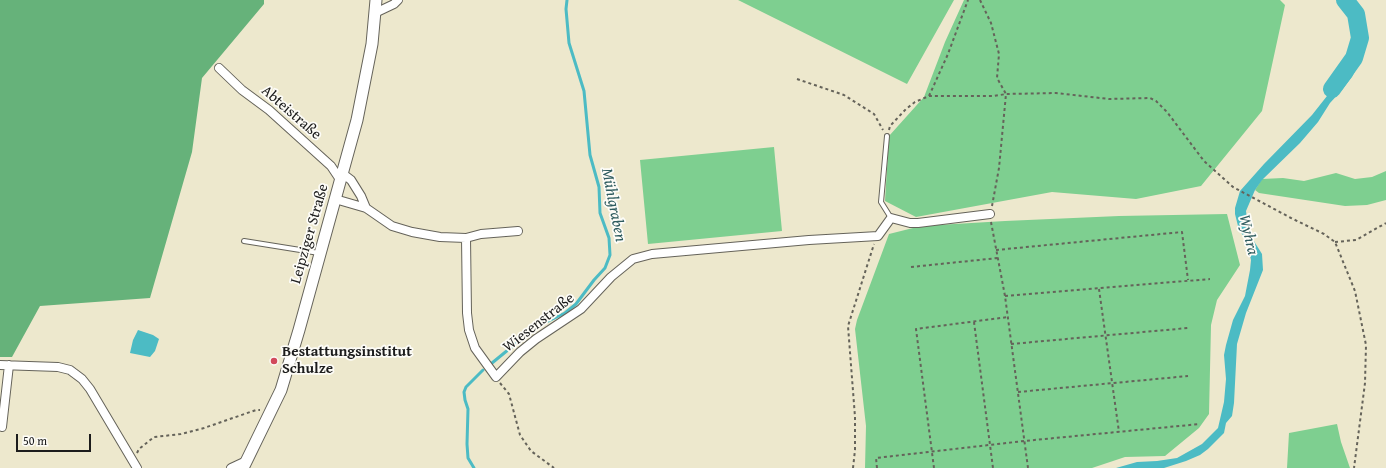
<!DOCTYPE html>
<html>
<head>
<meta charset="utf-8">
<style>
  body { margin:0 }
  #map { position:relative; width:1386px; height:468px; overflow:hidden; background:#ede8cd; font-family:"Gentium Book Plus",serif }
  canvas { display:block }
  .scale { position:absolute; left:16px; top:434px; width:75px; height:18px; box-sizing:border-box; border:2px solid #1c1c1c; border-top:0; padding-left:5px; font-size:12px; line-height:14px; white-space:nowrap; color:#1c1c1c; -webkit-text-stroke:3px #fdfcf7; paint-order:stroke }
</style>
</head>
<body>
<div id="map">
<canvas width="1386" height="468"></canvas>
<div class="scale">50 m</div>
</div>
<script>
const g = document.querySelector('canvas').getContext('2d');
g.lineJoin = 'round';
function fill(path, color) {
  g.fillStyle = color;
  g.fill(path, 'evenodd');
}
function poly(rows) {
  const path = new Path2D();
  for (const r of rows) {
    path.moveTo(r[0], r[1]);
    for (let i = 2; i < r.length; i += 2) path.lineTo(r[i], r[i + 1]);
  }
  return path;
}
function stroke(path, color, width, dash) {
  g.strokeStyle = color;
  g.lineWidth = width;
  g.lineCap = dash ? 'butt' : 'round';
  g.setLineDash(dash || []);
  g.stroke(path);
}
function write(font, color, halo, rows, align = 'center') {
  g.font = font + ' "Gentium Book Plus",serif';
  g.lineWidth = 3.5;
  g.setLineDash([]);
  g.textBaseline = 'middle';
  g.strokeStyle = halo;
  g.fillStyle = color;
  for (const [text, x, y, turn = 0] of rows) {
    g.save();
    g.translate(x, y);
    g.rotate((+turn || 0) * Math.PI / 180);
    g.textAlign = isNaN(turn) ? turn : align;
    if (halo) g.strokeText(text, 0, 0);
    g.fillText(text, 0, 0);
    g.restore();
  }
}
fill(poly([
  [738,0,954,0,907,84],
  [964,0,1280,0,1285,5,1262,111,1201,186,1136,199,1052,192,916,217,885,201,889,136,924,97,945,42],
  [774,147,782,231,648,244,640,160],
  [1386,171,1386,200,1367,205,1345,206,1259,193,1255,190,1262,179,1283,178,1304,181,1336,173,1355,179,1372,177],
  [1227,214,1240,265,1217,300,1211,325,1209,414,1199,428,1165,456,1125,457,1092,468,865,468,866,426,855,329,857,320,889,234,921,226,1005,221,1119,216],
  [1337,424,1341,442,1350,468,1287,468,1289,433]
]), '#7ecf90');
fill(poly([
  [0,0,264,0,264,4,202,78,192,152,150,298,40,306,12,357,0,357]
]), '#66b27a');
fill(poly([
  [1345,0,1353,0,1357,7,1365,29,1366,46,1363,56,1352,77,1342,90,1330,103,1318,122,1300,143,1262,180,1255,190,1246,211,1248,227,1252,238,1262,254,1263,270,1246,313,1237,344,1234,403,1232,416,1226,423,1224,433,1208,449,1200,455,1186,461,1164,468,1116,468,1137,462,1157,461,1177,458,1202,444,1218,428,1224,402,1226,379,1224,355,1226,345,1233,320,1245,296,1250,270,1251,260,1248,247,1245,238,1239,230,1235,214,1235,208,1240,191,1264,164,1312,115,1327,96,1339,77,1351,64,1356,51,1358,31,1356,20,1348,4],
  [138,330,153,335,159,339,155,351,150,357,130,353,133,340]
]), '#4cbbc4');
stroke(poly([
  [492,363,536,327,565,313,576,304,594,280,605,268,610,255,609,238,600,213,599,187,590,155,584,91,569,43,566,9,567,0],
  [474,468,468,458,467,444,468,409,465,400,464,392,466,387,483,370]
]), '#4cbbc4', 3);
stroke(poly([
  [1332,89,1354,58,1360,38,1356,14,1345,0]
]), '#4cbbc4', 18);
const lane = poly([
  [887,136,881,202,891,218],
  [244,241,319,253]
]);
const street = poly([
  [375,13,394,4,398,0],
  [219,68,242,90,269,110,331,166,341,181],
  [343,174,351,180,361,196,366,208],
  [335,199,366,208,392,226,412,232,440,237,466,238,481,234,518,231],
  [466,238,467,313,469,330,475,348,496,377,520,352,536,339,581,309,611,277,633,259,652,254,809,240,878,236,891,218,910,223,918,223,990,214],
  [0,365,58,367,70,370,82,379,90,389,137,468],
  [2,427,9,365],
  [231,468,246,461]
]);
const secondary = poly([
  [243,468,281,390,299,330,357,120,372,44,376,0]
]);
stroke(lane, '#65635a', 6);
stroke(street, '#65635a', 10);
stroke(secondary, '#65635a', 13);
stroke(poly([
  [980,0,991,23,999,54,997,78,1006,94,999,168,992,206],
  [797,79,844,95,874,114,883,130],
  [929,96,948,54,968,0],
  [889,130,890,126,906,109,915,102,929,96,994,96,1006,94,1056,93,1109,99,1150,98,1156,101,1167,112,1204,161,1233,187,1291,218,1324,234,1335,242,1355,291,1366,345,1365,383,1354,468],
  [991,222,1005,296,1028,468],
  [1335,242,1356,240,1386,223],
  [996,250,1182,232,1188,280],
  [911,267,998,258],
  [1099,289,1119,432],
  [1005,296,1210,279],
  [974,322,993,468],
  [1011,344,1188,328],
  [500,383,509,394,520,435,531,451,554,468],
  [1018,392,1188,376],
  [137,453,139,449,154,437,181,434,204,428,256,410,260,410],
  [853,468,855,450,855,417,848,326,874,244],
  [877,468,876,458,1024,441,1200,424],
  [934,468,916,329,1008,317]
]), '#65635a', 2, [3, 3]);
stroke(lane, '#fff', 4);
stroke(street, '#fff', 8);
stroke(secondary, '#fff', 11);
for (const [x, y, r, color] of [
  [274,361,4,"#d1495b"]
]) {
  const dot = new Path2D();
  dot.arc(x, y, r, 0, 2 * Math.PI);
  g.fillStyle = color;
  g.fill(dot);
  stroke(dot, '#fdfcf7', 1.5);
}
write('15px', '#1c1c1c', '#fdfcf7', [
  ["Abteistraße",291,113,41],
  ["Leipziger Straße",310,234,-74],
  ["Wiesenstraße",539,323,-38]
]);
write('bold 15px', '#1c1c1c', '#fdfcf7', [
  ["Bestattungsinstitut",282,352],
  ["Schulze",282,369]
], 'left');
write('italic 16px', '#2f5c5f', '#fdfcf7', [
  ["Mühlgraben",613,205,79],
  ["Wyhra",1248,235,77]
]);
</script>
</body>
</html>
